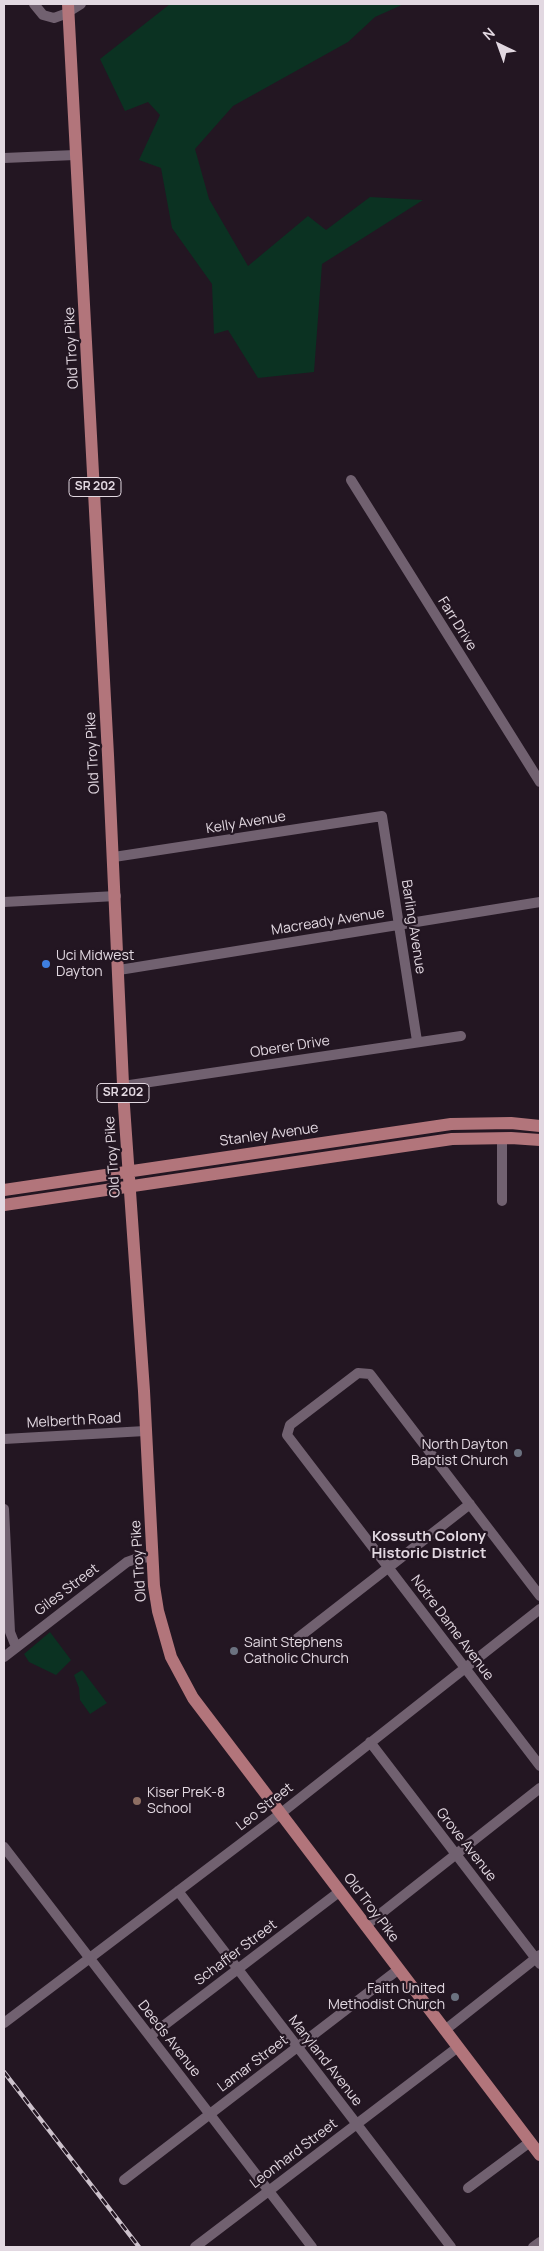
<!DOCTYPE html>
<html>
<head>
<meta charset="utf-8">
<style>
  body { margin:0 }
  #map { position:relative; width:544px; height:2251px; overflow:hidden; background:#231622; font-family:Manrope,sans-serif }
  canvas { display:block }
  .frame { position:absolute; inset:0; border:5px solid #e2d8e1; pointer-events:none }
  .north { position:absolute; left:474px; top:20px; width:50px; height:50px; -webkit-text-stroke:4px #231622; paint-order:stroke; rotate:318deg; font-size:14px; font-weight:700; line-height:20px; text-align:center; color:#e2d8e1 }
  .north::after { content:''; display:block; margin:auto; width:18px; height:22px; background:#e2d8e1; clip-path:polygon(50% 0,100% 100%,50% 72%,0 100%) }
</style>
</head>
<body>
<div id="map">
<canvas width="544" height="2251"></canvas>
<div class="frame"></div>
<div class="north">N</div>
</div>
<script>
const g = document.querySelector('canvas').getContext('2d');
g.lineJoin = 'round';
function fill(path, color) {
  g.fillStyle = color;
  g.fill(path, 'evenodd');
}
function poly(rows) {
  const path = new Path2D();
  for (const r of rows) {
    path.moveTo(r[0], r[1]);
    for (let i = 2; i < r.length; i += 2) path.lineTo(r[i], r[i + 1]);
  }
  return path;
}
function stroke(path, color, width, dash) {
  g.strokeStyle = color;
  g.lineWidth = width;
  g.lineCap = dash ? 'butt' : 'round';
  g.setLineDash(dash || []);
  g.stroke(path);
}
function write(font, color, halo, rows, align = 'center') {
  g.font = font + ' Manrope,sans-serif';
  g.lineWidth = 4.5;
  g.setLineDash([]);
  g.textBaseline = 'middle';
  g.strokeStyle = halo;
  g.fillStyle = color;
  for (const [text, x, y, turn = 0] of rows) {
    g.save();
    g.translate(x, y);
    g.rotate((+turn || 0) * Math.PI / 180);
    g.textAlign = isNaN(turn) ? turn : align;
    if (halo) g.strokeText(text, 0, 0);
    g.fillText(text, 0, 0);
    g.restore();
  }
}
fill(poly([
  [170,4,404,4,375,17,348,42,233,106,195,149,209,199,248,266,308,216,326,230,370,197,423,200,322,264,314,372,258,378,228,330,214,334,212,284,172,228,161,168,139,160,160,115,148,102,125,111,100,59],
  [50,1632,71,1660,56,1675,29,1662,24,1654],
  [82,1670,107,1703,90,1714,80,1700,79,1688,74,1675]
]), '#0b3222');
stroke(poly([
  [34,4,43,15,54,18,65,14,81,4],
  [4,158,75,155],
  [351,480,540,782],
  [114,857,382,816,417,1041],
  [4,902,116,896],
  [119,970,540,902],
  [123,1086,461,1036],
  [502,1138,502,1201],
  [4,1439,145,1431],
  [4,1509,10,1632,16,1647],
  [540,1596,370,1374,358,1373,290,1425,287,1435,540,1766],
  [294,1641,470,1504],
  [4,1657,127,1562,141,1557,152,1558],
  [370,1742,540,1964],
  [4,1847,312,2247],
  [178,1891,451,2247],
  [365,1926,540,1788],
  [4,2023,280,1814,540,1609],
  [445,2030,540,1955],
  [150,2036,339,1892],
  [124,2180,399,1969],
  [468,2188,530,2142],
  [195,2247,458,2047],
  [533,2247,540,2242]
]), '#716170', 10);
stroke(poly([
  [68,4,108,755,124,1106,144,1391,154,1586,158,1611,171,1657,193,1698,540,2155],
  [4,1190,451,1124,511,1123,540,1126],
  [4,1205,452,1139,511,1138,540,1140]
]), '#b2757b', 12);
const rail = poly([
  [4,2072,139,2247]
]);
stroke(rail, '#ccc1cb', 4.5);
stroke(rail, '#231622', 2.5, [8]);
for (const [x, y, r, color] of [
  [46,964,5,"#3f7fe0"],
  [518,1453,5,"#6b7280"],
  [234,1651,5,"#6b7280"],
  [137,1801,5,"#8d6e63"],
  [455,1997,5,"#6b7280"]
]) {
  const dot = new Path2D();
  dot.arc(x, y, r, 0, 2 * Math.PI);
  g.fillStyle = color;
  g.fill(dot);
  stroke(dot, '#231622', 2);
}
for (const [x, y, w] of [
  [95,487,52],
  [123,1093,52]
]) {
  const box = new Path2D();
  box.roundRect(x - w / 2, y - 9.5, w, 19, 4);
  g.fillStyle = '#231622';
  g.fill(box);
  stroke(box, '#e2d8e1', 1);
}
write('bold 12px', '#e2d8e1', null, [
  ["SR 202",95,487],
  ["SR 202",123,1093]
]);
write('14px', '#e2d8e1', '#231622', [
  ["Old Troy Pike",72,348,-93],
  ["Farr Drive",457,624,58],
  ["Old Troy Pike",93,753,-93],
  ["Kelly Avenue",246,823,-9],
  ["Macready Avenue",328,922,-9],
  ["Barling Avenue",413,927,81],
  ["Oberer Drive",290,1047,-9],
  ["Stanley Avenue",269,1135,-8],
  ["Old Troy Pike",113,1157,-94],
  ["Melberth Road",74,1421,-3],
  ["Old Troy Pike",139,1561,-94],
  ["Giles Street",67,1590,-37],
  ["Notre Dame Avenue",452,1628,53],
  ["Leo Street",265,1807,-38],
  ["Grove Avenue",466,1845,52],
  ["Old Troy Pike",371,1908,53],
  ["Schaffer Street",236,1953,-37],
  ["Deeds Avenue",169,2039,52],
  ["Maryland Avenue",325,2061,52],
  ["Lamar Street",253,2064,-37],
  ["Leonhard Street",294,2154,-37]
]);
write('14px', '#e2d8e1', '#231622', [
  ["Uci Midwest",56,956],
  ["Dayton",56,972],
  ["North Dayton",508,1445,"right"],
  ["Baptist Church",508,1461,"right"],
  ["Saint Stephens",244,1643],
  ["Catholic Church",244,1659],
  ["Kiser PreK-8",147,1793],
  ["School",147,1809],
  ["Faith United",445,1989,"right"],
  ["Methodist Church",445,2005,"right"]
], 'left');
write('bold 15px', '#e2d8e1', '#231622', [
  ["Kossuth Colony",429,1537],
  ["Historic District",429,1554]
]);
</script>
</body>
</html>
